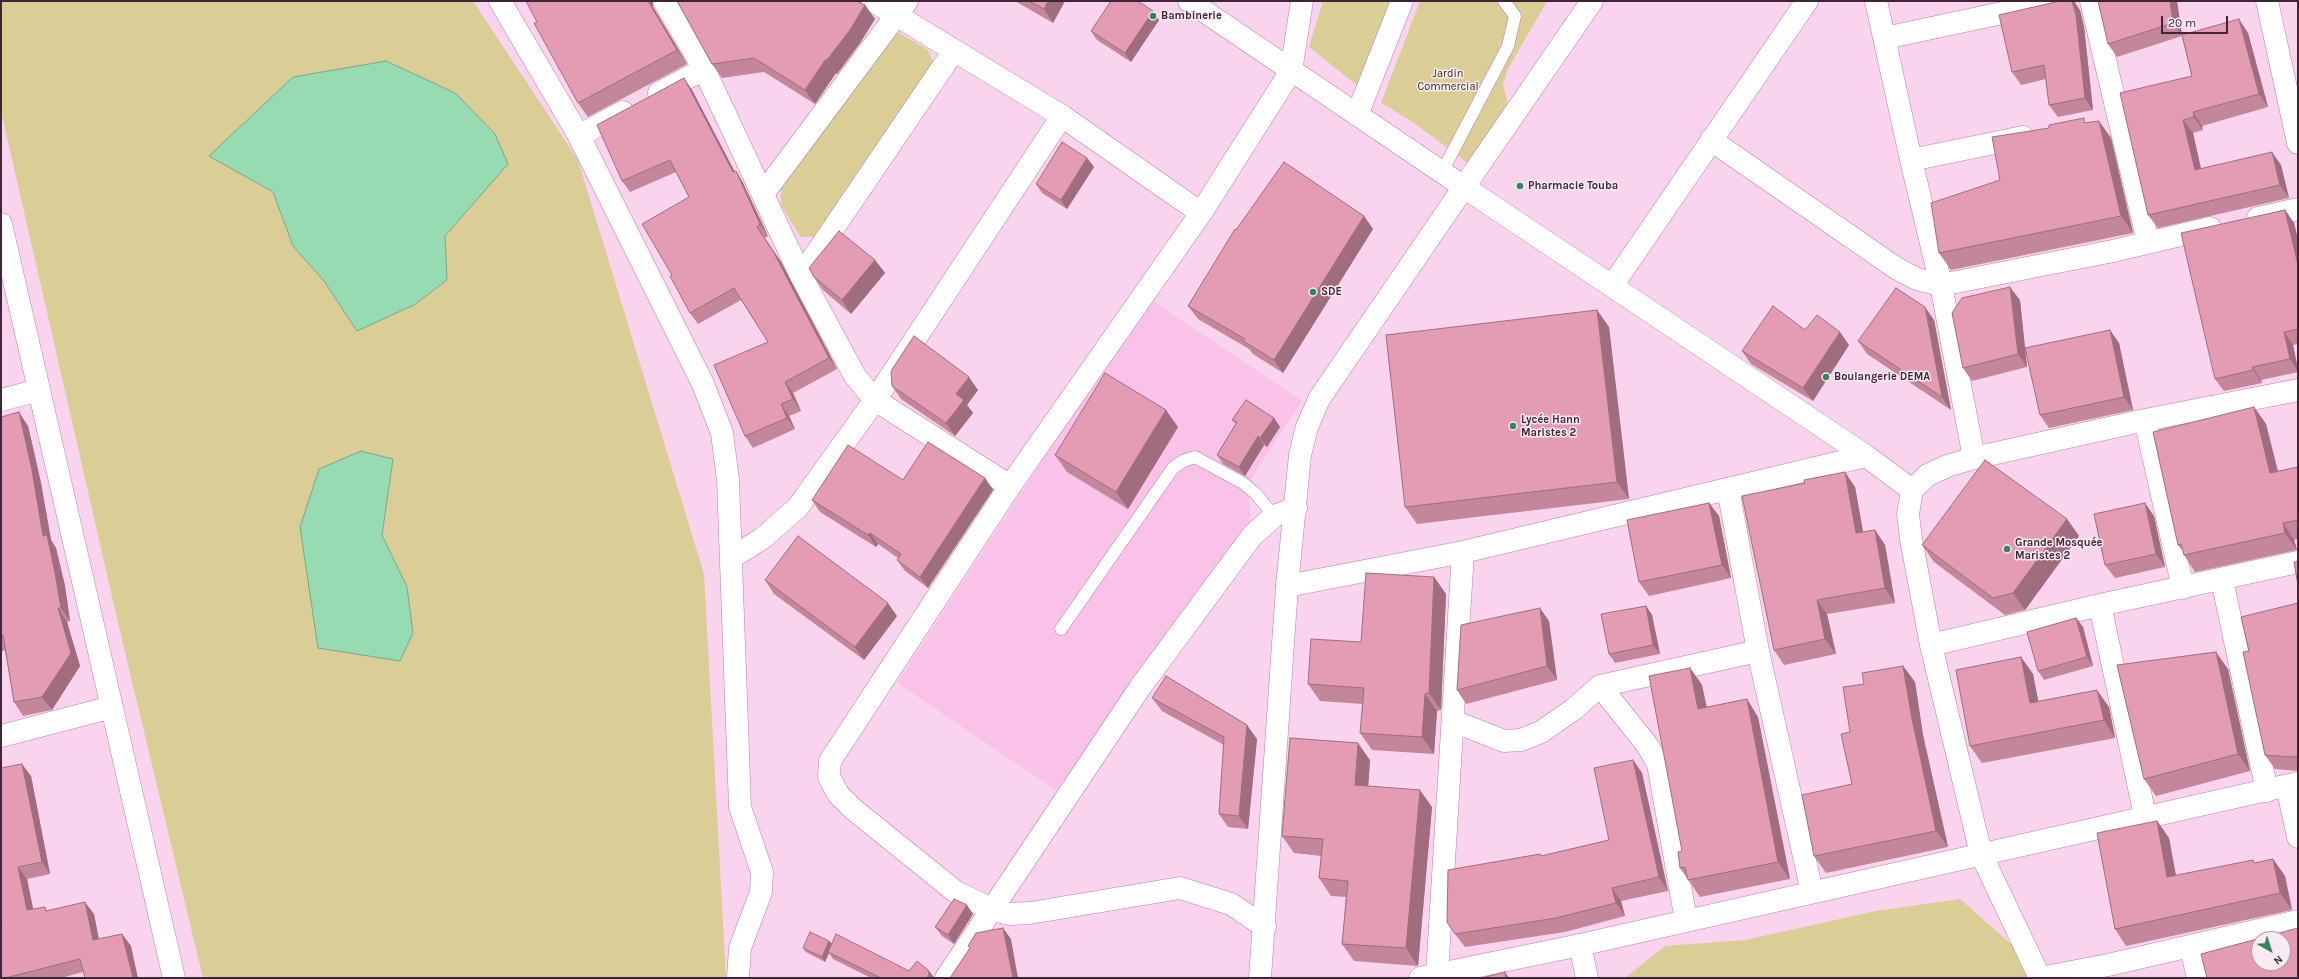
<!DOCTYPE html>
<html>
<head>
<meta charset="utf-8">
<style>
  body { margin:0 }
  #map { position:relative; width:2299px; height:979px; overflow:hidden; background:#fad4ee; font-family:Karla,sans-serif }
  canvas { display:block }
  .frame { position:absolute; inset:0; border:2px solid #3e2638; pointer-events:none }
  .north { position:absolute; left:2251px; top:931px; width:40px; height:40px; box-sizing:border-box; background:#f7eaf3; border:1px solid #ad9ca8; border-radius:50%; rotate:141deg; font-size:11px; font-weight:700; line-height:16px; text-align:center; color:#3e2638 }
  .north::after { content:''; display:block; margin:auto; width:14px; height:18px; background:#31875b; clip-path:polygon(50% 0,100% 100%,50% 72%,0 100%) }
  .scale { position:absolute; left:2161px; top:16px; width:67px; height:18px; box-sizing:border-box; border:2px solid #3e2638; border-top:0; padding-left:5px; font-size:12px; line-height:14px; white-space:nowrap; color:#3e2638; -webkit-text-stroke:3px #f7eaf3; paint-order:stroke }
</style>
</head>
<body>
<div id="map">
<canvas width="2299" height="979"></canvas>
<div class="frame"></div>
<div class="north">N</div>
<div class="scale">20 m</div>
</div>
<script>
const g = document.querySelector('canvas').getContext('2d');
g.lineJoin = 'round';
function fill(path, color) {
  g.fillStyle = color;
  g.fill(path, 'evenodd');
}
function poly(rows) {
  const path = new Path2D();
  for (const r of rows) {
    path.moveTo(r[0], r[1]);
    for (let i = 2; i < r.length; i += 2) path.lineTo(r[i], r[i + 1]);
  }
  return path;
}
function stroke(path, color, width, dash) {
  g.strokeStyle = color;
  g.lineWidth = width;
  g.lineCap = dash ? 'butt' : 'round';
  g.setLineDash(dash || []);
  g.stroke(path);
}
function write(font, color, halo, rows, align = 'center') {
  g.font = font + ' Karla,sans-serif';
  g.lineWidth = 3;
  g.setLineDash([]);
  g.textBaseline = 'middle';
  g.strokeStyle = halo;
  g.fillStyle = color;
  for (const [text, x, y, turn = 0] of rows) {
    g.save();
    g.translate(x, y);
    g.rotate((+turn || 0) * Math.PI / 180);
    g.textAlign = isNaN(turn) ? turn : align;
    if (halo) g.strokeText(text, 0, 0);
    g.fillText(text, 0, 0);
    g.restore();
  }
}
fill(poly([
  [1148,298,1302,401,1252,478,1249,499,1251,526,1056,790,897,683]
]), '#fac2e9');
fill(poly([
  [1,1,473,1,578,160,704,574,726,978,203,978,119,627,1,111],
  [386,61,455,93,454,225,445,236,447,280,414,305,391,315,324,281,293,246,273,192,209,155],
  [393,459,382,535,407,587,413,633,319,469],
  [1323,1,1397,1,1363,90,1309,47],
  [1420,1,1547,1,1508,69,1503,84,1509,109,1469,164,1413,122,1381,103],
  [899,33,928,50,934,63,814,237,801,237,781,205,781,187,889,35],
  [1960,899,2020,952,2032,978,1625,978,1665,946,1745,940,1876,911]
]), '#dacd95');
const water = poly([
  [386,61,455,93,495,134,508,164,445,236,447,280,414,305,357,331,324,281,293,246,273,192,209,156,293,77,386,61],
  [361,451,393,459,382,535,407,587,413,633,400,661,318,648,300,527,319,469,361,451]
]);
fill(water, '#96dbb2');
stroke(water, '#7ca58d', 1);
const lane = poly([
  [1442,172,1508,46,1515,16,1504,1],
  [1061,629,1173,468,1183,461,1195,457,1243,483,1256,494,1274,516]
]);
const street = poly([
  [500,1,579,136,703,384,722,433,728,480,740,807,762,872,761,892,740,948,738,978],
  [664,1,704,69,801,276,855,376,875,400,1010,486],
  [873,1,1062,116,1201,213],
  [1592,1,1464,187,1866,456,1912,490],
  [1876,1,1911,160,1941,285,1974,458],
  [2091,1,2148,242],
  [1885,38,2058,1],
  [659,93,704,69],
  [1357,115,1402,1],
  [579,136,623,112],
  [1711,140,1896,268,1917,279,1941,285,2113,251,2210,228],
  [1911,160,2023,137],
  [763,194,907,1],
  [2258,218,2298,209],
  [1,224,174,978],
  [801,276,953,52],
  [1612,286,1807,1],
  [1,400,39,390],
  [2145,420,2183,588],
  [1728,489,1758,651,1812,892],
  [731,558,763,538,798,507,875,400,1062,116],
  [2222,580,2267,791],
  [1287,586,1463,552,1866,456],
  [2100,605,2145,816],
  [1931,645,2100,605,2298,562],
  [1600,686,1647,745,1658,764,1686,920],
  [1453,721,1504,741,1521,740,1541,732,1574,709,1600,686,1758,651],
  [1,736,112,707],
  [2287,786,2298,837],
  [1265,927,1231,904,1180,888,1030,913,1010,914,993,910,956,892,853,809,838,794,829,777,830,761,1010,486,1201,213,1291,71,1302,1],
  [1580,945,1587,978],
  [2191,947,2198,978],
  [1437,974,1463,552],
  [946,978,1139,689,1252,536,1274,516,1296,508],
  [2040,978,1981,854,1931,645,1911,539,1908,514,1912,490,1928,475,1947,466,1974,458,2145,420,2298,390],
  [2040,978,2108,965,2298,921]
]);
const secondary = poly([
  [1189,1,1464,187,1319,399,1307,427,1300,455,1287,586,1260,978],
  [2267,1,2298,143],
  [1420,978,1580,945,2298,783]
]);
stroke(lane, '#b87ea7', 13);
stroke(street, '#b87ea7', 23);
stroke(secondary, '#b87ea7', 23);
stroke(lane, '#fff', 12);
stroke(street, '#fff', 22);
stroke(secondary, '#fff', 22);
fill(poly([
  [677,1,860,1,861,4,865,5,875,19,860,43,837,74,836,73,815,104,764,72,722,78,712,64],
  [1015,1,1065,1,1053,23],
  [2177,1,2182,35,2248,33,2268,107,2202,126,2203,130,2193,133,2201,168,2281,165,2289,198,2158,228,2148,215,2192,76,2182,36,2117,57,2108,44],
  [653,7,687,64,588,117,578,103,537,22],
  [2080,10,2084,27,2093,110,2058,117,2049,105,2046,79,2021,85,2012,72],
  [1159,20,1131,62,1097,40,1091,31],
  [692,90,735,172,736,171,743,183,768,236,765,238,781,262,837,369,793,393,801,411,789,416,795,429,753,448,745,436,768,342,741,300,698,324,690,313,672,275,689,197,676,172,630,192,622,181],
  [2087,123,2111,138,2133,233,1951,270,1939,253,2000,180],
  [1087,158,1094,167,1067,209,1042,193,1036,184],
  [2285,210,2294,223,2298,240,2298,344,2293,345,2298,368,2298,372,2261,380,2262,383,2224,391,2215,379],
  [1364,216,1373,229,1283,373,1253,354,1249,349,1198,319,1188,306,1236,230],
  [875,260,885,273,851,314,823,290,814,277],
  [2020,300,2027,367,1972,381,1963,368],
  [1597,310,1609,327,1629,499,1417,524,1405,507],
  [1934,320,1951,410,1867,354,1858,341],
  [1805,330,1849,345,1813,401,1751,364,1742,351],
  [2119,343,2133,410,2049,428,2040,415],
  [892,386,978,390,967,405,973,413,955,436,901,399],
  [2254,407,2266,424,2278,471,2298,467,2298,539,2294,540,2297,550,2195,572,2184,555,2183,551,2178,545],
  [1,417,28,426,41,483,51,540,56,548,65,586,70,621,67,622,80,666,52,710,23,716,14,702,5,650,1,652],
  [1274,418,1280,427,1267,447,1264,445,1245,476,1223,464,1217,455,1236,424,1232,420],
  [1178,427,1128,509,1067,472,1055,455],
  [985,478,993,490,928,588,905,571,897,560,898,558,878,544,876,547,820,512,812,500,903,480],
  [1855,487,1863,532,1875,530,1885,545,1895,603,1827,614,1836,654,1784,665,1774,650],
  [1709,503,1719,516,1731,578,1649,596,1639,582],
  [2154,516,2165,567,2115,578,2105,565],
  [2067,519,2079,536,2025,610,2005,615,1934,562,1922,545],
  [1434,577,1446,594,1441,710,1437,711,1434,754,1372,750,1360,733,1363,704,1320,701,1308,684,1361,642],
  [765,580,897,616,864,660,774,594],
  [2298,603,2298,771,2275,769,2265,755,2249,651],
  [1646,606,1652,615,1660,654,1615,663,1609,654],
  [2076,618,2083,627,2093,666,2044,680,2038,671],
  [1549,621,1557,680,1466,704,1457,690],
  [2021,657,2033,674,2038,701,2109,707,2115,738,1982,763,1970,746],
  [1903,666,1915,682,1923,735,1948,847,1826,873,1814,856,1852,784,1850,732,1864,684],
  [1690,668,1702,685,1707,707,1747,699,1758,717,1790,879,1700,897,1680,868,1682,851],
  [2228,669,2250,771,2156,796,2144,779],
  [1152,698,1257,739,1248,829,1228,827,1219,814,1224,745,1162,711],
  [1370,760,1368,786,1432,807,1418,966,1354,961,1342,944,1346,897,1331,896,1319,878,1321,856,1294,853,1282,836],
  [1633,760,1642,773,1668,891,1621,901,1625,916,1565,932,1465,947,1455,934,1542,856,1609,840],
  [31,776,50,874,27,879,33,909,94,914,99,939,122,934,131,946,83,972,61,978,1,978,2,921],
  [2157,821,2169,838,2176,875,2255,863,2273,859,2285,876,2292,910,2126,946,2115,929],
  [973,914,954,944,942,936,935,927],
  [829,941,832,944,909,971,928,970,934,978,871,978,833,959,829,953,825,962,806,952,803,948]
]), '#c3869b');
fill(poly([
  [648,1,653,1,653,7,687,64,677,50],
  [853,1,860,1,863,8,865,5,875,19,860,43,837,74,827,60],
  [1048,1,1065,1,1053,23,1044,9],
  [2072,1,2074,1,2080,10,2084,27,2093,110,2085,98],
  [2170,1,2177,1,2182,36,2173,23],
  [1153,11,1159,20,1131,62,1125,53],
  [2239,19,2248,33,2268,107,2259,94],
  [826,59,836,73,815,104,805,90],
  [684,78,692,90,741,184,733,172],
  [2193,112,2202,126,2203,130,2194,117],
  [2183,120,2193,133,2204,183,2195,170],
  [2099,121,2111,138,2133,233,2121,216],
  [2272,152,2281,165,2289,198,2280,185],
  [1087,158,1094,167,1067,209,1061,200],
  [736,171,743,183,768,236,760,224],
  [2285,210,2294,223,2298,240,2298,265],
  [1364,216,1373,229,1283,373,1274,360],
  [757,227,781,262,837,369,829,358],
  [875,260,885,273,851,314,842,300],
  [2010,287,2020,300,2027,367,2018,354],
  [1925,307,1934,320,1951,410,1942,397],
  [1597,310,1609,327,1629,499,1617,482],
  [2110,330,2119,343,2133,410,2124,397],
  [1840,332,1849,345,1813,401,1803,388],
  [2284,332,2293,345,2298,371,2290,359],
  [2252,367,2261,380,2262,383,2253,370],
  [969,377,978,390,967,405,973,413,955,436,946,423,956,394],
  [785,382,793,393,801,411,793,399],
  [781,404,789,416,795,429,787,418],
  [2254,407,2266,424,2282,489,2270,473],
  [1166,410,1178,427,1128,509,1116,492],
  [19,412,28,426,41,483,51,540,56,548,65,586,70,621,61,608,43,536],
  [1274,418,1280,427,1267,447,1260,438],
  [1258,436,1264,445,1245,476,1239,467],
  [1845,472,1855,487,1866,548,1856,533],
  [985,478,993,490,928,588,920,577],
  [1709,503,1719,516,1731,578,1722,565],
  [2145,503,2154,516,2165,567,2156,554],
  [2067,519,2079,536,2025,610,2013,593],
  [2283,523,2294,540,2297,550,2285,533],
  [1875,530,1885,545,1895,603,1885,588],
  [870,533,878,544,876,547,868,535],
  [1434,577,1446,594,1441,710,1429,693],
  [1817,600,1827,614,1836,654,1825,639],
  [888,603,897,616,864,660,855,647],
  [1646,606,1652,615,1660,654,1653,645],
  [58,608,67,622,80,666,52,710,42,697],
  [1540,608,1549,621,1557,680,1547,666],
  [2076,618,2083,627,2093,666,2087,657],
  [2216,652,2228,669,2250,771,2238,754],
  [2021,657,2033,674,2042,720,2030,703],
  [1903,666,1915,682,1923,735,1948,847,1936,831,1912,719],
  [1690,668,1702,685,1710,726,1698,709],
  [2097,690,2109,707,2115,738,2104,720],
  [1425,694,1437,711,1434,754,1422,737],
  [1747,699,1758,717,1790,879,1778,862],
  [1247,725,1257,739,1248,829,1239,816],
  [1358,743,1370,760,1367,803,1355,785],
  [1633,760,1642,773,1668,891,1659,877],
  [22,764,31,776,50,874,42,862],
  [1420,790,1432,807,1418,966,1406,948],
  [2157,821,2169,838,2179,894,2167,877],
  [2273,859,2285,876,2292,910,2280,893],
  [18,867,27,879,36,923,27,910],
  [1612,888,1621,901,1625,916,1616,903],
  [85,902,94,914,101,952,93,940],
  [967,905,973,914,954,944,948,935],
  [1003,928,1011,939,1018,978,1013,978],
  [122,934,131,946,138,978,133,978],
  [829,941,833,945,828,952,829,953,825,962,822,957],
  [928,970,934,977,934,978,927,978],
  [1505,972,1509,978,1506,978]
]), '#9f6d7e');
const building = poly([
  [526,1,648,1,677,50,578,103,534,23,537,22,526,1],
  [677,1,856,1,865,5,850,30,827,60,826,59,805,90,754,58,712,64,677,1],
  [1029,1,1048,1,1044,9,1029,1],
  [1111,1,1138,1,1153,11,1125,53,1091,31,1111,1],
  [2060,1,2072,1,2076,15,2085,98,2049,105,2044,65,2012,72,1999,15,2060,1],
  [2098,1,2170,1,2173,23,2108,44,2098,1],
  [2239,19,2259,94,2193,112,2194,117,2183,120,2195,170,2272,152,2280,185,2148,215,2120,93,2192,76,2182,35,2239,19],
  [684,78,733,172,736,171,760,224,757,227,773,251,829,358,785,382,793,399,781,404,787,418,745,436,714,365,768,342,734,288,690,313,670,276,672,275,642,224,689,197,670,160,622,181,597,125,684,78],
  [2084,118,2084,123,2099,121,2121,216,1939,253,1931,203,2000,180,1992,137,2049,128,2049,125,2084,118],
  [1062,142,1087,158,1061,200,1036,184,1062,142],
  [1284,162,1364,216,1274,360,1243,341,1245,339,1188,306,1235,229,1236,230,1284,162],
  [2285,210,2298,265,2298,329,2284,332,2290,359,2252,367,2253,370,2215,379,2181,233,2285,210],
  [839,231,875,260,842,300,814,277,809,268,839,231],
  [2010,287,2018,354,1963,368,1952,313,1962,298,2010,287],
  [1896,288,1925,307,1942,397,1858,341,1896,288],
  [1773,306,1805,330,1817,315,1840,332,1803,388,1742,351,1773,306],
  [1597,310,1617,482,1405,507,1386,335,1597,310],
  [2110,330,2124,397,2040,415,2025,348,2110,330],
  [914,336,969,377,956,394,964,400,946,423,892,386,891,371,914,336],
  [1105,373,1166,410,1116,492,1055,455,1105,373],
  [1246,400,1274,418,1260,438,1258,436,1239,467,1217,455,1237,422,1232,420,1246,400],
  [2254,407,2270,473,2298,467,2298,520,2283,523,2285,533,2184,555,2181,544,2178,545,2153,432,2254,407],
  [19,412,32,470,43,536,47,535,55,573,61,608,58,608,71,653,42,697,14,702,3,635,1,636,1,417,19,412],
  [928,442,985,478,920,577,897,560,901,554,870,533,868,535,812,500,848,445,903,480,928,442],
  [1985,460,2067,519,2013,593,1993,598,1922,545,1985,460],
  [1845,472,1856,533,1875,530,1885,588,1817,600,1825,639,1774,650,1742,496,1805,483,1804,480,1845,472],
  [1709,503,1722,565,1639,582,1627,520,1709,503],
  [2145,503,2156,554,2105,565,2094,514,2145,503],
  [798,536,888,603,855,647,765,580,798,536],
  [2298,561,2298,585,2294,562,2298,561],
  [1366,573,1434,577,1429,693,1425,694,1422,737,1360,733,1364,688,1308,684,1311,639,1361,642,1366,573],
  [2298,603,2298,756,2292,757,2265,755,2243,652,2249,651,2241,617,2298,603],
  [1646,606,1653,645,1609,654,1601,614,1646,606],
  [1540,608,1547,666,1457,690,1461,625,1540,608],
  [2076,618,2087,657,2038,671,2027,632,2076,618],
  [2216,652,2238,754,2144,779,2117,665,2216,652],
  [2021,657,2030,703,2097,690,2104,720,1970,746,1956,670,2021,657],
  [1903,666,1912,719,1936,831,1814,856,1802,795,1852,784,1841,734,1850,732,1843,687,1864,684,1862,673,1903,666],
  [1690,668,1698,709,1747,699,1778,862,1688,880,1685,867,1680,868,1678,852,1682,851,1649,676,1690,668],
  [1166,676,1247,725,1239,816,1219,814,1224,737,1152,698,1166,676],
  [1290,738,1358,743,1355,785,1420,790,1406,948,1342,944,1348,881,1319,878,1323,839,1282,836,1290,738],
  [1633,760,1659,877,1612,888,1616,903,1556,918,1455,934,1447,922,1448,870,1540,854,1541,856,1609,840,1594,768,1633,760],
  [22,764,42,862,18,867,27,910,45,907,46,911,85,902,93,940,122,934,133,978,85,978,80,959,5,978,1,978,1,921,2,921,1,917,1,768,22,764],
  [2157,821,2167,877,2253,860,2254,863,2273,859,2280,893,2115,929,2097,833,2157,821],
  [954,899,967,905,948,935,935,927,954,899],
  [1003,928,1013,978,950,978,970,948,968,946,976,933,1003,928],
  [2298,928,2298,978,2207,978,2201,954,2298,928],
  [2259,939,2283,939,2283,963,2259,963,2259,939],
  [810,932,829,941,822,957,803,948,810,932],
  [836,934,909,971,917,961,928,970,929,975,927,978,881,978,828,952,836,934],
  [1505,972,1506,978,1482,978,1505,972]
]);
fill(building, '#e39cb4');
stroke(building, '#9f6d7e', 1);
for (const [x, y, r, color] of [
  [1153,16,4,"#31875b"],
  [1520,186,4,"#31875b"],
  [1313,292,4,"#31875b"],
  [1826,377,4,"#31875b"],
  [1513,426,4,"#31875b"],
  [2007,549,4,"#31875b"]
]) {
  const dot = new Path2D();
  dot.arc(x, y, r, 0, 2 * Math.PI);
  g.fillStyle = color;
  g.fill(dot);
  stroke(dot, '#f7eaf3', 1.5);
}
write('bold 11px', '#3e2638', '#f7eaf3', [
  ["Bambinerie",1161,16],
  ["Pharmacie Touba",1528,186],
  ["SDE",1321,292],
  ["Boulangerie DEMA",1834,377],
  ["Lycée Hann",1521,420],
  ["Maristes 2",1521,433],
  ["Grande Mosquée",2015,543],
  ["Maristes 2",2015,556]
], 'left');
write('11px', '#332d0e', '#f7eaf3', [
  ["Jardin",1448,74],
  ["Commercial",1448,87]
]);
</script>
</body>
</html>
